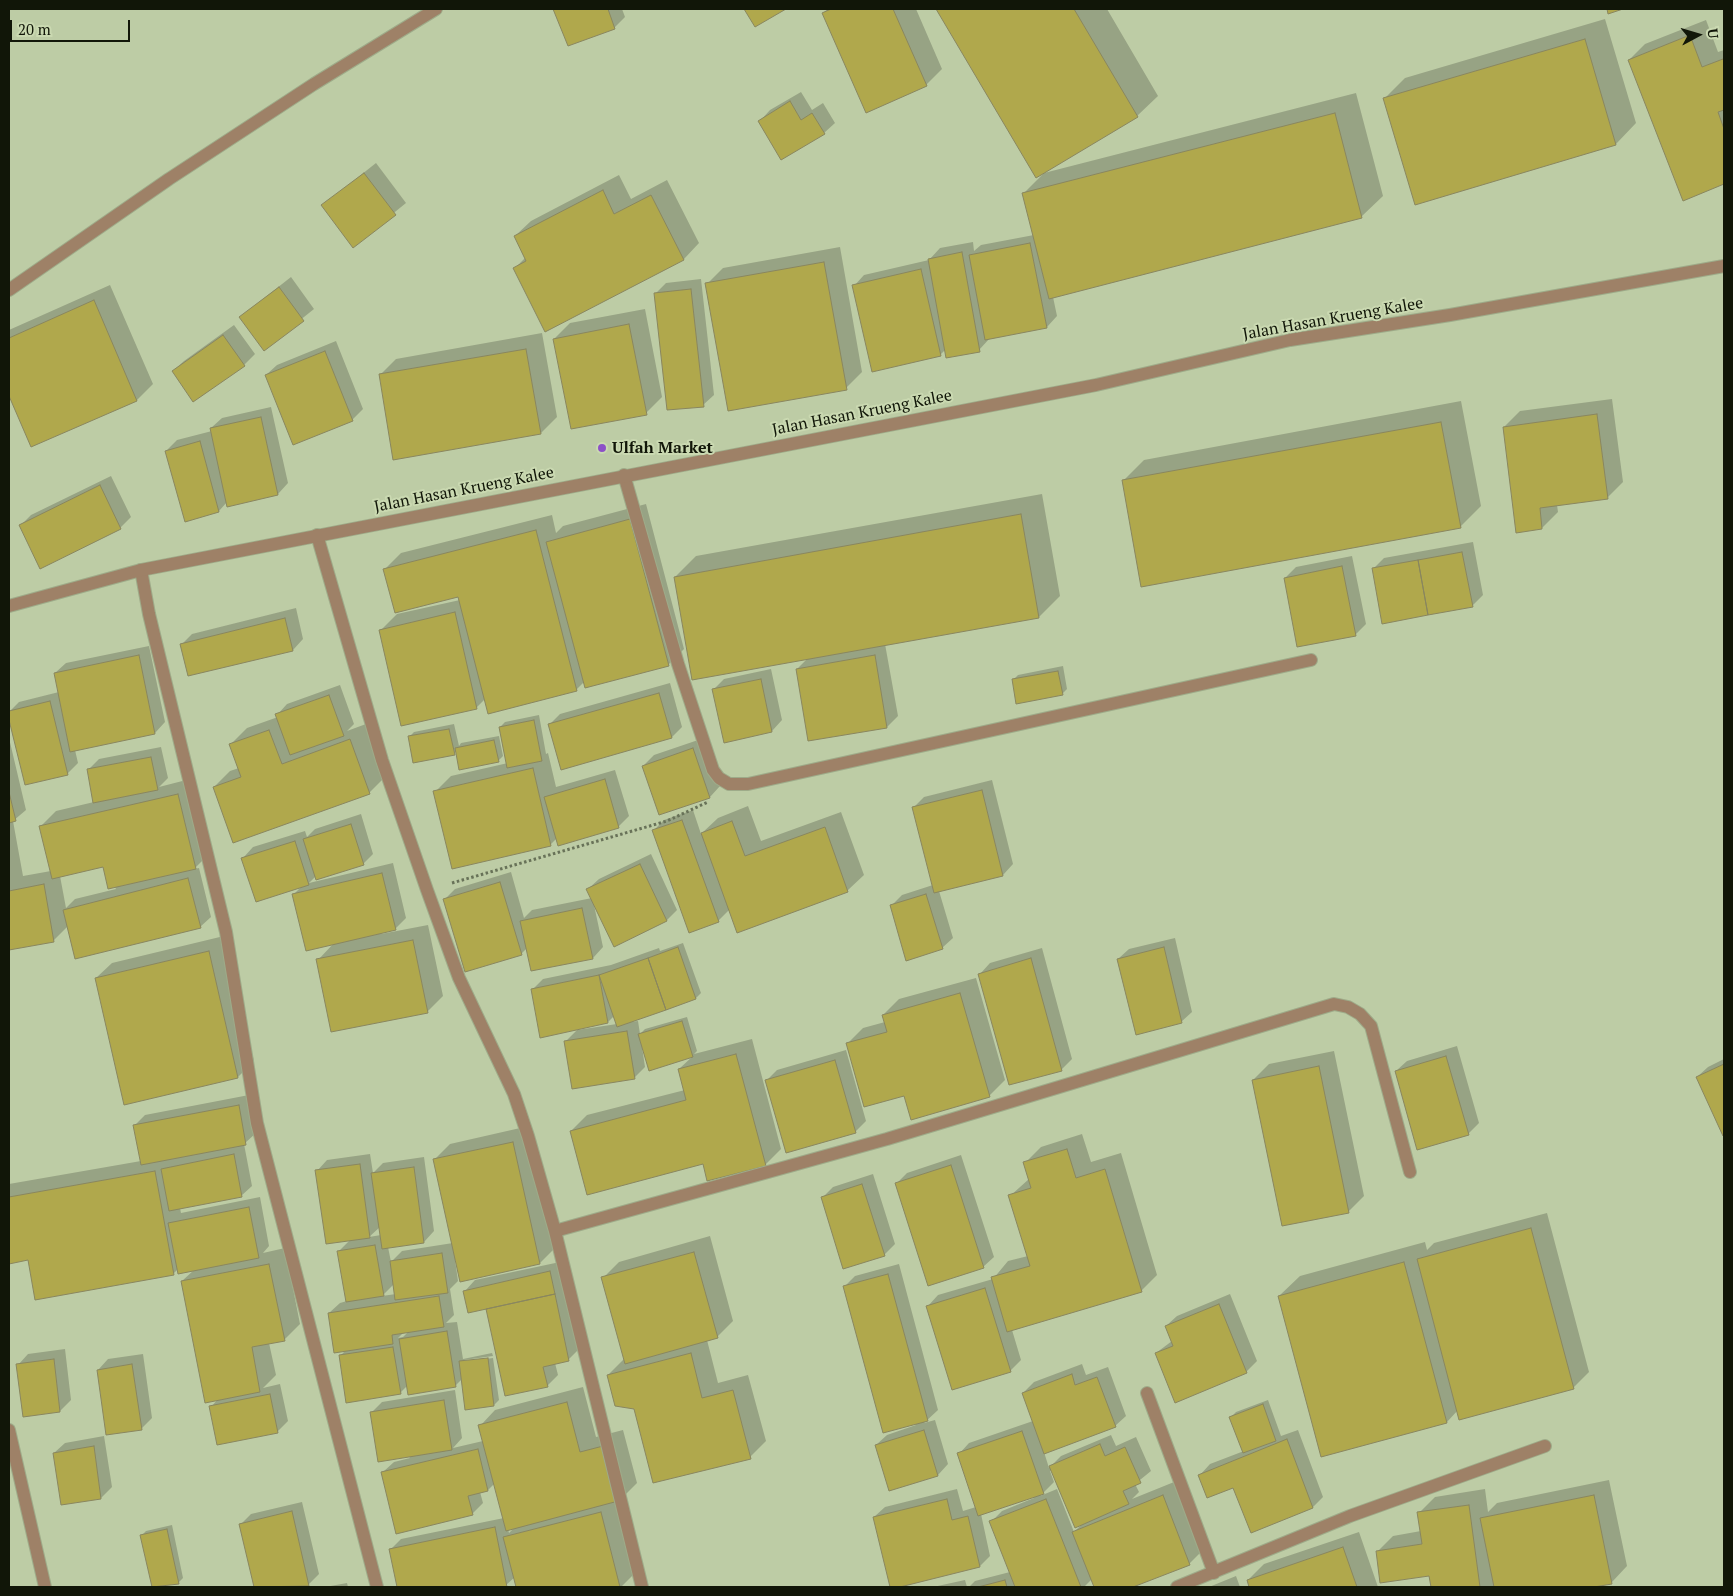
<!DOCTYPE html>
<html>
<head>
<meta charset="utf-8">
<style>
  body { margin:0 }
  #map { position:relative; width:1733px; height:1596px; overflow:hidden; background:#bdcca5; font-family:"PT Serif",serif }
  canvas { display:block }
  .frame { position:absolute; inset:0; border:10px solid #111608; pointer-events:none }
  .north { position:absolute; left:1673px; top:10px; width:50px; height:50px; -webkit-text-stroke:4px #cad9b1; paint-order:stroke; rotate:84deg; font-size:14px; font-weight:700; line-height:20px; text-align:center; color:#111608 }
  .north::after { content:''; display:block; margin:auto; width:18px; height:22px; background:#111608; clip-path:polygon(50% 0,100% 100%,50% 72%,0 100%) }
  .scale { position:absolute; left:10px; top:20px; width:120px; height:22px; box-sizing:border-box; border:2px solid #111608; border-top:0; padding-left:6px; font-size:15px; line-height:18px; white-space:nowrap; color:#111608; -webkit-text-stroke:4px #cad9b1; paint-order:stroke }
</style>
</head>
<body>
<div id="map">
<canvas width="1733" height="1596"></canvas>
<div class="frame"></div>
<div class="north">U</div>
<div class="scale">20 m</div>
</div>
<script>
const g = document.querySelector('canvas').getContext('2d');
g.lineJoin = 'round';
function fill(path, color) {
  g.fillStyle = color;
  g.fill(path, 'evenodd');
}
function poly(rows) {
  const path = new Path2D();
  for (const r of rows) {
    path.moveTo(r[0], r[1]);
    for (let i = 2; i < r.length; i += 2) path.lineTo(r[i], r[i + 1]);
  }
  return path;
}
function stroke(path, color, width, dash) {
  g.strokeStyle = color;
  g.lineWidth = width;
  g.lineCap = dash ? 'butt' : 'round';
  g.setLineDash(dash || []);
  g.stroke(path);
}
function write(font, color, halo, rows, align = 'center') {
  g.font = font + ' "PT Serif",serif';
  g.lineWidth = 4;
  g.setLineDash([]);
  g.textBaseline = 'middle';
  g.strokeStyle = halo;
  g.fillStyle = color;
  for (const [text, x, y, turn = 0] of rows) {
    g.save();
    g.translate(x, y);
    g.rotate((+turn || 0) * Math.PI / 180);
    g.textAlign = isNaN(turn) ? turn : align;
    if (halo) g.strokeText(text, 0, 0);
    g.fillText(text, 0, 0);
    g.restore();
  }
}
fill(poly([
  [555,9,622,9,625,17,614,28,568,45],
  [828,9,916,9,942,69,926,85,823,13],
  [938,9,1107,9,1158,96,1137,116,1037,176],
  [1605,19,1636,123,1616,144,1384,99,1405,78],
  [1706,20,1718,52,1724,50,1724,183,1683,199,1629,60,1645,44],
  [801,92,812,110,823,103,835,123,824,133,760,121,770,110],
  [1356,93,1383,196,1362,216,1053,297,1057,316,1047,327,990,338,979,350,945,350,940,355,854,286,864,275,929,260,940,248,973,242,974,251,981,245,1034,235,1023,194,1044,173],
  [376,163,406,203,353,246,323,205],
  [619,175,631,199,667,180,699,243,684,259,546,330,514,269,526,257,515,236,531,221],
  [840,247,862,372,846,388,707,284,723,268],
  [291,277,314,309,264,349,240,317],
  [701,279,714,395,703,405,655,294,666,283],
  [110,285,153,384,137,400,31,446,9,393,9,330],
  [645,309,662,397,646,413,554,339,570,323],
  [234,325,255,354,244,365,194,401,173,371,184,361],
  [542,333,557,417,541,433,380,375,396,359],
  [336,341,363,409,352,420,266,375,277,365],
  [1612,399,1623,482,1607,498,1557,505,1558,512,1542,528,1504,427,1520,411],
  [1461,401,1481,506,1460,527,1123,481,1144,460],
  [271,407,288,483,278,494,227,502,219,511,186,520,166,451,177,440,212,431,211,428,222,418],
  [111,476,131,517,120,528,21,525,31,515],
  [1042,494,1060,596,1039,617,885,644,898,716,887,727,809,740,797,669,808,658,675,577,696,556],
  [646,504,684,649,668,665,584,682,576,690,485,699,476,708,381,630,397,614,460,600,459,595,385,569,401,553,552,515,556,533,563,526],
  [1473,542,1483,595,1472,606,1373,569,1384,558],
  [1352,556,1366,624,1355,635,1285,578,1296,567],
  [296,608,303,639,293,650,182,644,192,634],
  [149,646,165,722,155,733,75,750,78,763,67,774,26,784,9,712,19,702,59,692,55,673,66,663],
  [1063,666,1067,689,1062,694,1013,680,1018,675],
  [771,669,782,720,772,731,725,741,714,689,724,679],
  [670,683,682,727,672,737,549,725,560,714],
  [340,685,354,724,347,731,366,724,385,777,369,793,214,787,230,771,239,768,231,744,247,728,278,717,277,715,287,704],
  [539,715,546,754,548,753,556,787,615,770,629,816,618,827,557,838,550,845,435,792,451,776,508,763,500,727,505,722],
  [454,724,459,746,461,743,499,736,503,756,498,761,457,751,454,753,409,737,414,732],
  [9,738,26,810,13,821,23,876,51,871,40,827,56,811,94,802,88,770,99,759,161,747,168,778,159,787,194,778,211,852,194,869,199,868,211,917,200,927,68,926,53,941,9,949],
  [104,866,116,889,75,899,66,908,60,876],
  [704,738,720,786,710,797,660,813,643,766,654,755],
  [992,780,1013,864,1003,875,939,891,953,938,942,948,891,906,902,895,933,885,914,807,924,797],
  [748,806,761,841,841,812,864,875,848,890,738,932,730,909,718,921,653,831,664,820,693,810,701,834,718,818],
  [361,814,373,854,363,864,316,876,309,883,393,863,406,918,395,929,381,932,381,934,428,925,443,996,427,1012,318,960,334,943,294,894,302,886,243,858,253,847,305,831,307,837,315,829],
  [651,854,677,910,667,920,615,946,594,905,603,947,593,958,527,948,521,954,445,899,455,889,511,872,524,918,532,910,592,898,588,889,599,879],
  [224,936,254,1061,238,1077,125,1103,96,978,112,963],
  [1175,938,1192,1012,1181,1022,1118,959,1129,949],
  [683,943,701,993,696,998,630,1022,638,1021,640,1034,645,1029,687,1017,697,1051,694,1054,752,1039,781,1149,765,1165,704,1163,571,1131,587,1115,685,1090,679,1069,693,1056,650,1069,642,1047,645,1067,634,1078,565,1042,577,1030,617,1024,614,1016,608,1022,541,1036,532,990,543,979,611,965,659,948,660,951],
  [1042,948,1072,1059,1062,1069,1010,1084,980,974,990,963],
  [976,978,1005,1080,989,1096,905,1094,847,1044,863,1028,885,1022,883,1015,899,999],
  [1457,1046,1479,1123,1468,1134,1396,1071,1407,1061],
  [846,1050,866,1121,855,1132,767,1080,777,1070],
  [1334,1051,1364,1196,1348,1212,1253,1080,1269,1064],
  [1724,1059,1724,1134,1697,1077,1708,1067],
  [249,1095,256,1133,244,1144,252,1186,241,1196,180,1208,181,1213,260,1197,269,1246,263,1253,285,1248,300,1324,284,1340,269,1343,276,1375,263,1388,280,1384,288,1421,277,1432,211,1407,218,1399,182,1281,194,1270,178,1269,173,1274,29,1259,9,1263,9,1184,141,1161,135,1125,145,1115],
  [529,1126,556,1247,540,1263,455,1260,458,1281,450,1289,454,1315,446,1323,457,1322,463,1359,492,1353,493,1356,464,1360,464,1362,493,1358,499,1400,494,1405,462,1379,455,1386,408,1385,400,1393,340,1356,346,1350,329,1313,340,1303,347,1301,338,1252,350,1240,317,1171,327,1160,370,1154,373,1173,383,1163,424,1157,434,1231,424,1242,388,1247,391,1262,402,1251,453,1243,434,1160,450,1144],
  [380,1227,381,1235,369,1237],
  [394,1284,396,1294,382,1296],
  [409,1331,403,1337,398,1338,403,1333],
  [1082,1134,1091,1162,1121,1153,1157,1275,1141,1291,1012,1330,1021,1360,1010,1371,928,1306,938,1295,993,1279,1008,1261,1028,1256,1010,1196,1029,1179,1025,1163,1041,1147],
  [961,1155,994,1257,983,1267,896,1184,907,1173],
  [873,1174,895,1244,884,1255,823,1197,833,1187],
  [1547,1213,1589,1372,1573,1388,1458,1410,1447,1422,1279,1296,1300,1276,1425,1242,1427,1250,1434,1243],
  [710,1236,733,1321,717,1337,707,1340,718,1383,748,1375,766,1441,750,1457,635,1408,608,1375,625,1358,603,1278,619,1262],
  [560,1262,579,1349,568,1360,555,1363,558,1375,547,1386,487,1307,465,1291,475,1280],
  [899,1264,938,1410,924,1423,935,1420,948,1464,938,1475,876,1445,887,1435,916,1425,845,1286,855,1276],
  [1230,1294,1257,1361,1246,1372,1156,1353,1172,1341,1166,1326,1177,1316],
  [65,1349,71,1400,60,1411,24,1415,18,1365,28,1354],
  [143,1354,152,1418,141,1429,98,1370,108,1359],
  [1082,1364,1086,1375,1108,1367,1126,1416,1115,1426,1044,1452,1049,1468,1061,1456,1111,1435,1116,1446,1136,1437,1151,1471,1135,1484,1139,1492,1132,1499,1179,1480,1205,1548,1189,1564,1130,1587,1095,1587,1092,1579,1084,1587,969,1587,975,1581,1010,1572,991,1522,1002,1511,1034,1498,1033,1496,981,1514,990,1556,980,1566,891,1587,874,1517,885,1507,957,1489,963,1511,976,1507,959,1454,969,1443,1033,1421,1023,1393,1034,1382],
  [1052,1470,1083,1523,1074,1532,1057,1489,1040,1496,1054,1482,1050,1471],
  [583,1387,596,1437,623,1430,637,1483,621,1499,636,1572,621,1587,517,1587,515,1577,506,1585,498,1587,398,1587,390,1550,401,1539,504,1518,495,1483,488,1490,480,1492,483,1503,472,1514,383,1472,394,1462,410,1458,371,1413,382,1402,455,1390,462,1438,453,1448,483,1441,480,1426,495,1410],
  [515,1527,509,1533,508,1529],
  [1268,1400,1281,1436,1298,1430,1323,1497,1313,1507,1234,1487,1200,1475,1210,1464,1244,1451,1231,1417,1236,1412],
  [104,1436,112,1487,101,1498,62,1504,54,1453,65,1443],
  [1609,1480,1627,1566,1612,1582,1588,1587,1432,1587,1430,1575,1377,1552,1393,1536,1421,1531,1419,1513,1435,1497,1485,1489,1488,1512,1497,1503],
  [302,1502,319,1574,308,1585,299,1587,255,1587,240,1525,251,1514],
  [172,1525,183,1578,178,1583,153,1587,141,1536,146,1531],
  [1359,1532,1378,1587,1250,1587,1248,1580,1264,1564],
  [1236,1576,1240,1587,1209,1587],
  [965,1580,967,1587,933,1587],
  [347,1583,348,1587,325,1587]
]), '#0003');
const building = poly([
  [553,9,608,9,615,29,568,46,553,9],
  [744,9,786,9,755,27,744,9],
  [831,9,893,9,927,86,866,113,822,13,831,9],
  [936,9,1074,9,1138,117,1036,178,936,9],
  [1607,9,1623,9,1608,14,1607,9],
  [1690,35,1702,67,1723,59,1724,61,1724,110,1718,112,1724,129,1724,184,1683,201,1628,60,1690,35],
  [1585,39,1616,145,1415,205,1383,98,1585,39],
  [790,101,801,120,812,113,825,134,781,160,758,121,790,101],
  [1335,113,1362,218,1049,299,1022,193,1335,113],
  [364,173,396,215,353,248,321,205,364,173],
  [603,190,614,214,651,195,684,260,545,332,513,268,526,261,514,236,603,190],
  [1030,243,1047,328,985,340,969,255,1030,243],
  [962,252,980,352,946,358,928,259,962,252],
  [824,262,847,390,728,411,705,283,824,262],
  [921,269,941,356,872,372,852,285,921,269],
  [279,287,304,321,264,351,239,317,279,287],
  [691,289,704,407,667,410,654,293,691,289],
  [94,300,137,401,31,447,9,396,9,338,94,300],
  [629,324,647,415,571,429,553,339,629,324],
  [223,335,245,366,193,402,172,371,223,335],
  [526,349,541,434,393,460,379,374,526,349],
  [325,351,353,421,293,445,265,375,325,351],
  [1597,414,1608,499,1540,508,1542,529,1516,533,1503,427,1597,414],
  [261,417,278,495,227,507,210,428,261,417],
  [1441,422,1461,528,1141,587,1122,480,1441,422],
  [200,441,219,512,185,522,165,451,200,441],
  [100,485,121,529,40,569,19,525,100,485],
  [1021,514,1039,618,692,680,674,577,1021,514],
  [630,519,669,666,585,688,546,542,630,519],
  [536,530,577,691,488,714,458,597,395,613,383,569,536,530],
  [1462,552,1473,607,1428,615,1418,560,1462,552],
  [1418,560,1428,615,1382,624,1372,568,1418,560],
  [1342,566,1356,636,1297,647,1284,578,1342,566],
  [455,612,477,709,401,726,379,630,455,612],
  [285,618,293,651,188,676,180,644,285,618],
  [139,655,155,734,70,752,54,673,139,655],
  [875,655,887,728,808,741,796,669,875,655],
  [1058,671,1063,695,1016,704,1012,679,1058,671],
  [761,679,772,732,724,743,712,689,761,679],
  [659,693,672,738,561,770,548,724,659,693],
  [329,695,344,736,290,755,275,714,329,695],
  [50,701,68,775,25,785,9,720,9,711,50,701],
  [534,720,542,761,507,768,499,727,534,720],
  [449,729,455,755,413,763,408,736,449,729],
  [269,730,282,764,350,739,370,794,233,843,213,787,241,777,229,744,269,730],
  [494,740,499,762,459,770,455,748,494,740],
  [693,748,710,798,659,815,642,766,693,748],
  [151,757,158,790,93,803,87,769,151,757],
  [533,768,551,846,452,869,433,791,533,768],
  [605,779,619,828,558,846,544,797,605,779],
  [982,790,1003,876,934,893,912,807,982,790],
  [9,792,16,821,9,823,9,792],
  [178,794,196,869,108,889,103,867,52,879,39,826,178,794],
  [682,820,719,922,689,933,652,830,682,820],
  [732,821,745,856,825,827,848,892,737,933,701,833,732,821],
  [351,824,364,865,316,880,303,839,351,824],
  [295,841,309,885,256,902,241,858,295,841],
  [640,864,667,921,614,947,586,889,640,864],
  [382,873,396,930,306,951,292,894,382,873],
  [188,878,201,928,75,959,63,910,188,878],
  [500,882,522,955,465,972,443,899,500,882],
  [44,884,54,942,9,950,9,891,44,884],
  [926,894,943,949,906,961,890,905,926,894],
  [582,908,593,959,531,971,520,921,582,908],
  [413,940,428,1013,331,1032,316,959,413,940],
  [678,947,696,999,666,1010,648,958,678,947],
  [1164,947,1182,1023,1136,1035,1117,959,1164,947],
  [209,951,238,1078,124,1105,95,978,209,951],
  [648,958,666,1010,617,1027,599,975,648,958],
  [1031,958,1062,1071,1009,1085,978,974,1031,958],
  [599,975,608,1023,540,1038,531,989,599,975],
  [960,993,990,1097,911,1120,904,1096,864,1107,846,1043,887,1032,882,1015,960,993],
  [682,1021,693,1057,649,1071,638,1034,682,1021],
  [627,1031,635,1079,572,1089,564,1041,627,1031],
  [736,1054,766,1166,707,1181,703,1164,587,1195,570,1131,686,1100,678,1069,736,1054],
  [1446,1056,1469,1135,1417,1150,1395,1071,1446,1056],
  [835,1060,856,1133,786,1153,765,1080,835,1060],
  [1724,1064,1724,1136,1723,1136,1696,1077,1724,1064],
  [1319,1066,1349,1213,1282,1226,1252,1080,1319,1066],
  [239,1105,246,1145,141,1165,133,1125,239,1105],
  [513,1142,540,1264,460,1282,433,1159,513,1142],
  [1067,1149,1076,1178,1105,1169,1142,1292,1007,1332,991,1277,1030,1266,1008,1195,1031,1188,1023,1162,1067,1149],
  [234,1154,242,1197,169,1211,161,1169,234,1154],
  [360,1164,370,1238,326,1244,315,1170,360,1164],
  [951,1165,984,1268,928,1286,895,1183,951,1165],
  [414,1167,424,1243,382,1249,371,1173,414,1167],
  [155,1171,174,1275,35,1300,28,1260,9,1264,9,1197,155,1171],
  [862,1184,885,1256,843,1269,821,1197,862,1184],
  [249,1207,259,1258,178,1274,168,1223,249,1207],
  [1531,1228,1574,1389,1459,1420,1417,1259,1531,1228],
  [375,1245,384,1296,346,1302,337,1251,375,1245],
  [694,1252,718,1338,625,1364,601,1277,694,1252],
  [442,1253,448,1293,395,1300,390,1261,442,1253],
  [1404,1262,1447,1423,1321,1457,1278,1296,1404,1262],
  [269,1264,285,1341,252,1347,260,1392,205,1403,181,1281,269,1264],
  [550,1271,555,1294,468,1313,463,1291,550,1271],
  [888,1274,928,1421,883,1433,843,1286,888,1274],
  [985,1288,1011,1372,952,1390,926,1306,985,1288],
  [555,1294,569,1361,543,1367,548,1387,505,1396,486,1309,555,1294],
  [439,1296,444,1327,392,1335,393,1344,334,1353,328,1313,439,1296],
  [1219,1304,1247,1373,1175,1403,1155,1353,1173,1346,1165,1326,1219,1304],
  [447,1331,456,1387,408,1395,399,1339,447,1331],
  [393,1347,401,1394,346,1403,339,1355,393,1347],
  [691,1353,702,1398,733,1390,751,1459,653,1483,634,1409,615,1406,607,1375,691,1353],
  [488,1358,494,1406,465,1410,459,1361,488,1358],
  [54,1359,60,1412,23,1417,16,1364,54,1359],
  [132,1364,142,1430,106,1435,97,1370,132,1364],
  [1072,1374,1075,1385,1097,1377,1116,1427,1044,1454,1022,1393,1072,1374],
  [270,1394,278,1433,217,1445,209,1406,270,1394],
  [444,1400,452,1450,378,1462,370,1412,444,1400],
  [567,1402,580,1452,607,1445,622,1500,506,1531,478,1425,567,1402],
  [1263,1404,1276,1441,1243,1453,1229,1417,1263,1404],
  [924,1430,938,1476,889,1491,875,1445,924,1430],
  [1022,1431,1044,1494,978,1516,957,1453,1022,1431],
  [1287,1439,1313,1508,1251,1533,1233,1488,1207,1498,1198,1475,1287,1439],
  [1100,1444,1105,1456,1125,1447,1141,1483,1123,1491,1129,1504,1075,1528,1049,1466,1100,1444],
  [94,1446,101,1499,61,1505,53,1453,94,1446],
  [478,1449,488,1491,468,1496,473,1515,396,1534,381,1472,478,1449],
  [1163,1495,1190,1565,1133,1587,1094,1587,1072,1532,1163,1495],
  [1594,1495,1612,1584,1594,1587,1494,1587,1480,1518,1594,1495],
  [947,1499,952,1520,968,1516,980,1567,900,1587,890,1587,873,1517,947,1499],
  [1046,1499,1081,1587,1015,1587,989,1521,1046,1499],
  [1469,1505,1480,1587,1431,1587,1429,1576,1380,1583,1376,1551,1422,1544,1417,1512,1469,1505],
  [292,1511,309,1586,254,1587,239,1524,292,1511],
  [601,1512,620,1587,516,1587,503,1537,601,1512],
  [495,1527,507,1587,397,1587,389,1549,495,1527],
  [167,1529,179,1584,152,1587,140,1535,167,1529],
  [1343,1547,1357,1587,1249,1587,1247,1580,1343,1547],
  [1005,1580,1007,1587,978,1587,1005,1580]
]);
fill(building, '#b0a84c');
stroke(building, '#89865f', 1);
const minor = poly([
  [9,290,169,179,314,84,436,9],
  [624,475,678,664,713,770,719,778,729,784,748,784,1311,660],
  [317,535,382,760,427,890,459,978,514,1094,528,1136,555,1231,642,1587],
  [141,570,149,614,226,932,257,1123,377,1587],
  [555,1231,887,1139,1334,1004,1348,1007,1360,1014,1371,1026,1410,1172],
  [1147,1393,1214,1573],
  [9,1430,45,1587],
  [1177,1587,1350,1516,1545,1446]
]);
const tertiary = poly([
  [9,606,141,570,1096,385,1290,340,1450,315,1724,266]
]);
stroke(minor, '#9eab89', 14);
stroke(tertiary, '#9eab89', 14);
stroke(poly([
  [452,883,667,821,708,802]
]), '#687258', 3, [2.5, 2.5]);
stroke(minor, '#9e8167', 12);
stroke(tertiary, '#9e8167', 12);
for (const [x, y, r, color] of [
  [602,448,5,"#8c50c7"]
]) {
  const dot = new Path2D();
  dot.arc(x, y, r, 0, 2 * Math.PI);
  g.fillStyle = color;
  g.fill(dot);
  stroke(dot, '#cad9b1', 2);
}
write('16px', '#111608', '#cad9b1', [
  ["Jalan Hasan Krueng Kalee",1333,319,-10],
  ["Jalan Hasan Krueng Kalee",862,413,-11],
  ["Jalan Hasan Krueng Kalee",464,490,-11]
]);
write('bold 16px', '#111608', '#cad9b1', [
  ["Ulfah Market",612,448]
], 'left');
</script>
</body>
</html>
